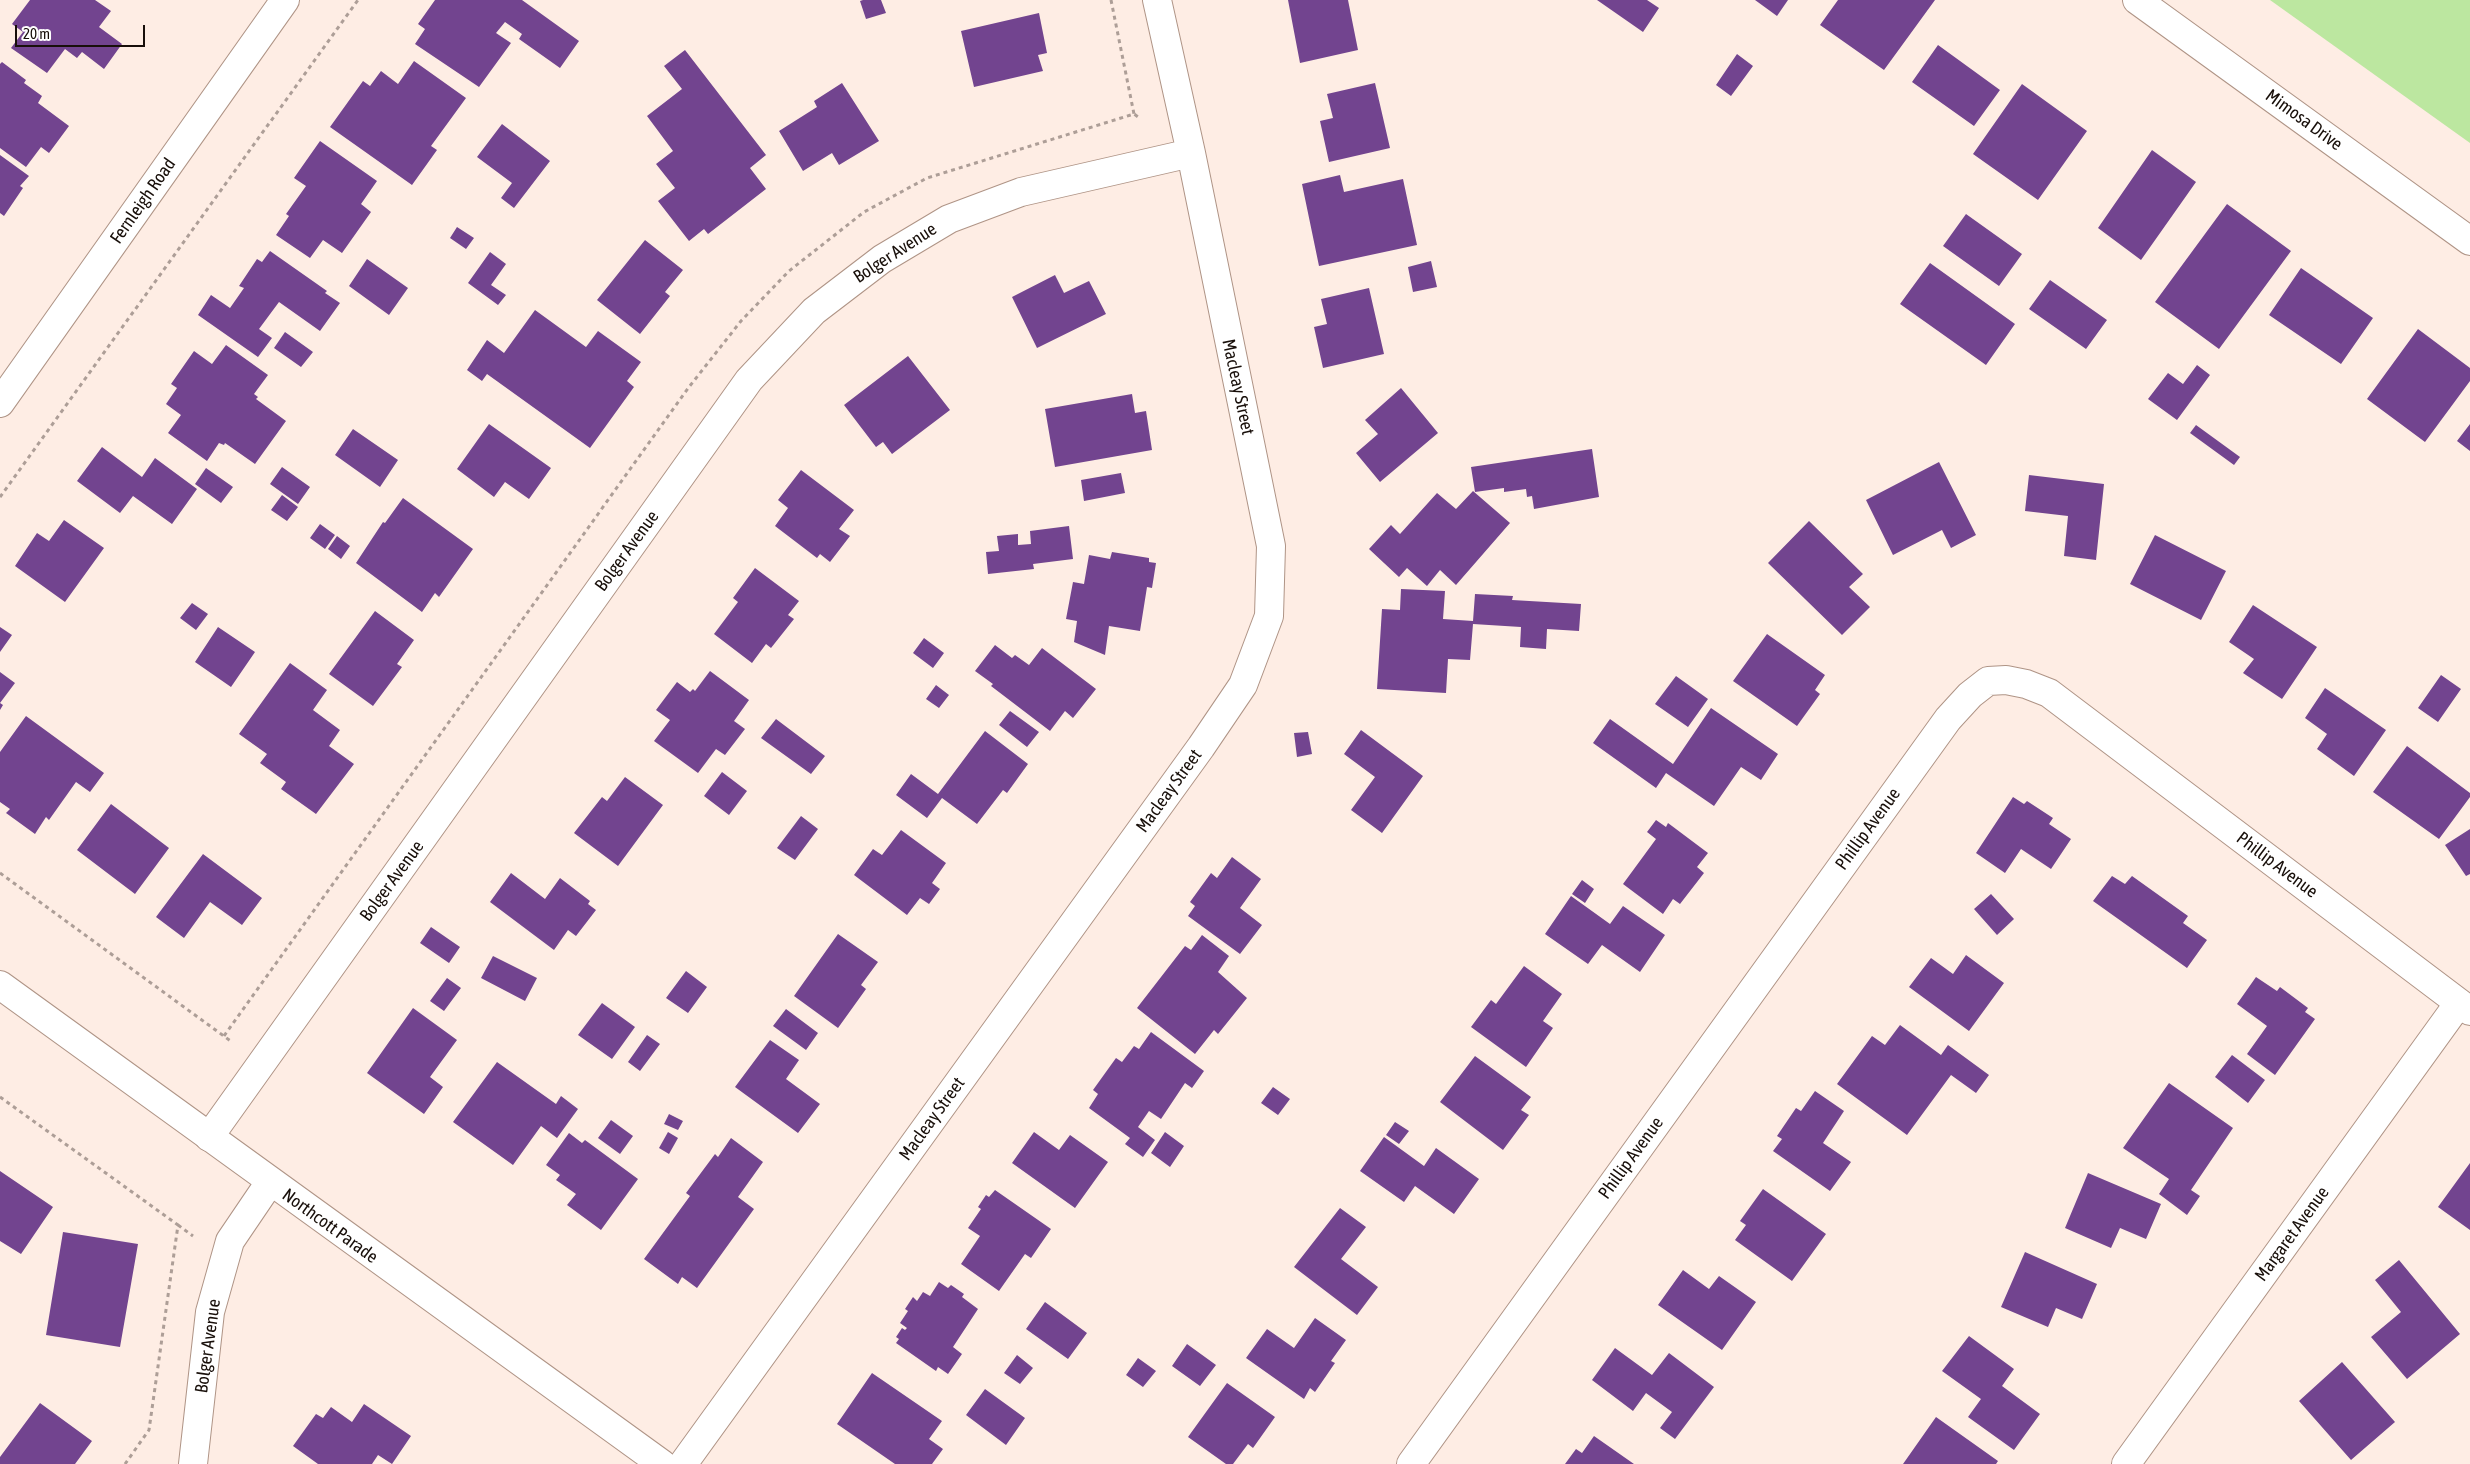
<!DOCTYPE html>
<html>
<head>
<meta charset="utf-8">
<style>
  body { margin:0 }
  #map { position:relative; width:2470px; height:1464px; overflow:hidden; background:#feede4; font-family:"Asap Condensed",sans-serif }
  canvas { display:block }
  .scale { position:absolute; left:15px; top:25px; width:130px; height:22px; box-sizing:border-box; border:2px solid #180f0a; border-top:0; padding-left:6px; font-size:15px; line-height:18px; white-space:nowrap; color:#180f0a; -webkit-text-stroke:4px #fff; paint-order:stroke }
</style>
</head>
<body>
<div id="map">
<canvas width="2470" height="1464"></canvas>
<div class="scale">20 m</div>
</div>
<script>
const g = document.querySelector('canvas').getContext('2d');
g.lineJoin = 'round';
function fill(path, color) {
  g.fillStyle = color;
  g.fill(path, 'evenodd');
}
function poly(rows) {
  const path = new Path2D();
  for (const r of rows) {
    path.moveTo(r[0], r[1]);
    for (let i = 2; i < r.length; i += 2) path.lineTo(r[i], r[i + 1]);
  }
  return path;
}
function stroke(path, color, width, dash) {
  g.strokeStyle = color;
  g.lineWidth = width;
  g.lineCap = dash ? 'butt' : 'round';
  g.setLineDash(dash || []);
  g.stroke(path);
}
function write(font, color, halo, rows, align = 'center') {
  g.font = font + ' "Asap Condensed",sans-serif';
  g.lineWidth = 5;
  g.setLineDash([]);
  g.textBaseline = 'middle';
  g.strokeStyle = halo;
  g.fillStyle = color;
  for (const [text, x, y, turn = 0] of rows) {
    g.save();
    g.translate(x, y);
    g.rotate((+turn || 0) * Math.PI / 180);
    g.textAlign = isNaN(turn) ? turn : align;
    if (halo) g.strokeText(text, 0, 0);
    g.fillText(text, 0, 0);
    g.restore();
  }
}
fill(poly([
  [2270,0,2470,0,2470,143]
]), '#bce7a0');
fill(poly([
  [30,0,95,0,111,11,99,27,122,44,104,69,82,52,77,58,65,49,47,73,11,48,23,32,12,24],
  [435,0,522,0,579,41,560,68,519,39,522,34,505,22,496,33,511,43,479,87,415,44,425,29,418,24],
  [863,0,881,0,886,13,866,19,860,1],
  [1288,0,1348,0,1358,50,1300,63],
  [1597,0,1647,0,1659,8,1643,32],
  [1755,0,1788,0,1777,16],
  [1838,0,1935,0,1884,70,1820,25],
  [1039,13,1047,53,1038,55,1043,71,974,87,961,31],
  [1938,45,2000,90,1974,126,1912,82],
  [685,50,766,155,750,168,766,189,708,234,704,229,689,241,658,201,675,188,656,164,673,151,647,116,682,89,664,66],
  [1737,54,1753,66,1731,96,1716,85],
  [414,61,466,98,431,146,437,150,412,185,330,127,363,81,370,86,381,71,398,84],
  [2,62,26,80,24,83,42,96,38,103,69,126,49,153,41,147,26,167,0,148,0,64],
  [842,83,879,141,839,165,832,153,803,171,779,131,817,107,814,101],
  [1375,83,1390,148,1329,162,1320,121,1333,118,1327,94],
  [2022,84,2087,131,2038,200,1973,154],
  [502,124,550,161,514,208,501,198,512,183,477,157],
  [320,141,377,181,361,204,371,212,342,253,323,240,310,258,276,235,289,216,286,214,306,186,294,178],
  [2152,150,2196,182,2141,260,2098,228],
  [0,155,29,176,20,186,23,188,4,216,0,213],
  [1340,175,1344,192,1403,179,1417,245,1319,266,1302,184],
  [2227,204,2291,251,2219,349,2155,302],
  [1966,214,2022,254,1999,286,1943,246],
  [457,227,474,238,466,249,450,238],
  [645,240,683,270,665,292,670,296,640,334,597,300],
  [270,251,327,291,325,293,340,303,320,331,279,302,259,329,272,338,258,357,198,315,211,295,230,308,244,288,239,286,257,259,262,262],
  [490,252,506,264,491,285,506,295,498,305,468,283],
  [367,259,408,288,389,315,349,286],
  [1431,261,1437,287,1413,292,1408,267],
  [1930,263,2015,324,1986,365,1900,304],
  [2301,268,2373,318,2341,364,2269,315],
  [1055,275,1064,293,1089,281,1106,314,1037,348,1012,297],
  [2050,280,2107,320,2086,349,2029,309],
  [1369,288,1384,354,1323,368,1314,327,1327,324,1321,299],
  [535,310,586,347,598,331,641,362,627,381,634,387,590,448,487,374,482,381,467,370,487,340,504,353],
  [2418,329,2470,368,2470,381,2425,442,2367,399],
  [285,332,313,352,301,367,274,348],
  [226,345,268,375,254,394,258,397,256,399,286,421,255,464,225,443,224,445,219,443,207,461,168,433,181,415,166,404,177,388,171,384,194,351,212,364],
  [908,356,950,410,892,454,883,442,876,447,844,405],
  [2197,365,2210,375,2177,420,2148,399,2168,373,2183,384],
  [1401,388,1438,433,1380,482,1356,453,1378,434,1365,420],
  [1132,394,1135,413,1146,411,1152,450,1055,467,1045,409],
  [489,424,551,468,529,499,505,482,494,497,457,469],
  [2470,424,2470,451,2457,441],
  [2196,425,2240,457,2234,465,2190,433],
  [353,429,398,460,380,487,335,455],
  [102,447,142,477,155,458,197,489,172,524,133,496,120,513,77,481],
  [1592,449,1599,497,1534,509,1532,496,1527,497,1526,489,1504,492,1504,488,1475,492,1471,467],
  [1939,462,1976,535,1951,548,1942,530,1893,555,1866,500],
  [282,467,310,487,298,504,270,484],
  [206,468,233,487,221,503,195,484],
  [801,470,854,510,839,529,850,536,830,562,820,554,817,558,775,526,788,508,778,500],
  [1121,473,1125,493,1084,501,1081,480],
  [2029,475,2104,484,2096,560,2064,556,2068,516,2025,511],
  [1473,491,1510,523,1456,585,1440,570,1427,586,1407,568,1399,577,1369,549,1391,525,1400,534,1437,493,1456,509],
  [282,495,298,507,287,521,271,510],
  [403,498,473,549,439,597,435,593,422,612,356,563,383,522,385,523],
  [64,520,104,548,65,602,15,566,37,533,49,541],
  [1809,521,1863,574,1849,587,1870,607,1842,635,1768,563],
  [320,524,335,535,325,549,310,538],
  [1069,526,1073,559,1033,564,1034,569,988,574,986,552,999,551,997,536,1018,534,1018,545,1031,544,1030,531],
  [2155,535,2226,571,2201,620,2130,584],
  [337,536,350,546,341,559,328,549],
  [1112,552,1149,558,1149,562,1156,563,1152,588,1147,587,1140,631,1109,626,1105,655,1074,642,1077,621,1066,619,1073,582,1084,584,1089,555,1110,559],
  [755,568,799,601,788,615,794,619,771,648,766,644,752,663,714,634,738,602,733,598],
  [1401,589,1445,591,1443,619,1473,621,1475,594,1513,596,1512,600,1581,604,1579,631,1547,629,1546,649,1520,647,1521,627,1473,624,1470,660,1448,659,1446,693,1377,689,1382,609,1400,610],
  [192,603,208,614,196,630,180,618],
  [2253,605,2317,647,2282,699,2243,673,2254,659,2229,642],
  [375,611,414,640,397,664,402,667,373,706,329,674],
  [0,627,12,635,0,652],
  [218,627,255,652,231,687,195,662],
  [1767,634,1825,675,1815,690,1820,694,1797,726,1733,681],
  [924,638,944,653,933,668,913,653],
  [995,645,1012,658,1015,655,1029,665,1042,648,1096,689,1073,718,1065,711,1050,731,991,686,993,684,975,671],
  [290,663,327,690,313,710,340,730,329,746,354,764,316,814,281,789,286,782,260,763,267,754,239,734],
  [710,671,749,700,734,721,745,729,725,755,716,749,698,773,654,741,670,720,656,710,677,682,690,692,693,689,695,691],
  [0,672,15,683,0,703,3,705,0,710],
  [2441,675,2461,689,2438,722,2418,708],
  [1676,676,1708,699,1688,727,1655,704],
  [936,685,949,695,939,708,926,699],
  [2325,688,2386,730,2354,776,2317,749,2327,734,2305,718],
  [1711,708,1778,754,1761,780,1741,767,1714,806,1666,773,1656,788,1593,743,1610,719,1673,764],
  [1010,711,1039,732,1027,747,999,725],
  [26,716,104,773,90,792,76,782,49,820,46,817,35,834,6,813,10,809,0,802,0,752],
  [776,719,825,756,811,774,761,738],
  [1361,730,1423,776,1382,833,1351,810,1375,777,1344,754],
  [985,731,1028,764,1007,793,1003,790,977,824,942,798,927,818,896,795,911,774,938,794],
  [1308,732,1312,754,1297,757,1294,733],
  [2407,746,2470,793,2470,797,2439,839,2373,792],
  [722,772,747,791,729,815,704,796],
  [625,777,663,805,618,866,574,833,602,797,607,801],
  [2013,797,2024,804,2027,801,2053,818,2049,824,2071,839,2051,869,2021,849,2005,873,1976,853],
  [111,804,169,848,135,894,77,850],
  [801,816,818,829,795,860,777,848],
  [1656,820,1666,827,1668,823,1708,853,1697,867,1704,873,1680,904,1673,899,1663,914,1623,884,1656,839,1647,832],
  [2470,829,2470,874,2466,876,2445,845],
  [901,830,946,863,932,883,940,889,929,904,920,898,907,915,854,875,873,849,882,855],
  [203,854,262,898,242,925,210,902,184,938,156,917],
  [1232,857,1261,879,1240,908,1262,925,1240,954,1188,916,1195,906,1190,902,1211,873,1217,878],
  [511,873,545,899,560,878,590,901,588,904,596,910,576,936,568,930,554,950,490,902],
  [2112,876,2125,884,2132,876,2188,916,2183,923,2207,940,2187,968,2093,901],
  [1582,880,1594,889,1585,903,1572,894],
  [1991,894,2014,919,1997,935,1974,909],
  [1571,896,1610,924,1623,906,1665,935,1640,972,1602,945,1588,964,1545,934],
  [431,927,460,947,449,963,420,943],
  [838,934,878,962,861,985,866,989,838,1028,794,996],
  [1202,935,1229,956,1218,972,1247,998,1218,1034,1214,1030,1195,1054,1137,1008,1185,946,1191,950],
  [1966,955,2004,983,1969,1031,1909,987,1931,958,1953,974],
  [493,956,537,978,525,1001,481,978],
  [1524,966,1562,994,1543,1021,1553,1028,1526,1067,1471,1027,1491,1000,1496,1004],
  [686,971,707,987,688,1013,666,998],
  [2256,977,2277,991,2280,987,2308,1008,2305,1012,2315,1019,2275,1075,2247,1054,2267,1026,2237,1004],
  [447,978,461,988,444,1011,430,1001],
  [602,1003,635,1027,612,1059,578,1035],
  [413,1008,457,1040,430,1077,443,1087,424,1114,367,1073],
  [786,1009,818,1033,806,1050,773,1026],
  [1900,1025,1941,1055,1948,1045,1989,1075,1976,1093,1951,1075,1907,1135,1837,1084,1872,1036,1885,1045],
  [1151,1032,1204,1071,1192,1088,1185,1083,1161,1119,1149,1111,1138,1127,1155,1140,1143,1157,1125,1144,1130,1138,1089,1108,1098,1094,1093,1090,1116,1058,1122,1062,1134,1046,1139,1049],
  [647,1035,660,1044,640,1071,628,1062],
  [770,1040,799,1060,786,1079,820,1104,798,1133,735,1087],
  [2232,1055,2265,1080,2248,1103,2215,1077],
  [1475,1056,1531,1097,1521,1110,1529,1115,1503,1150,1440,1102],
  [497,1062,556,1104,561,1096,578,1109,557,1138,541,1126,513,1165,453,1122],
  [2169,1083,2233,1128,2191,1190,2200,1196,2187,1215,2159,1194,2169,1179,2123,1148],
  [1273,1087,1290,1099,1278,1115,1261,1103],
  [1815,1091,1844,1111,1823,1143,1851,1162,1830,1191,1773,1151,1782,1139,1777,1136,1796,1108,1801,1111],
  [669,1114,683,1121,678,1130,664,1124],
  [611,1120,633,1136,620,1154,598,1138],
  [1395,1122,1409,1131,1399,1144,1386,1135],
  [668,1132,678,1138,669,1154,659,1148],
  [1034,1132,1059,1150,1070,1135,1108,1162,1075,1208,1012,1163],
  [1165,1132,1184,1146,1170,1167,1151,1153],
  [569,1133,582,1143,585,1140,638,1179,601,1230,567,1205,576,1194,556,1180,560,1175,546,1165],
  [1384,1137,1424,1166,1436,1148,1479,1179,1454,1214,1415,1186,1404,1202,1360,1171],
  [731,1138,763,1162,738,1197,754,1209,697,1288,682,1277,678,1284,644,1259,690,1196,686,1193,715,1154,718,1157],
  [2470,1163,2470,1230,2438,1207],
  [0,1171,53,1207,21,1254,0,1241],
  [2088,1173,2161,1204,2146,1239,2120,1228,2111,1248,2065,1228],
  [1763,1189,1826,1234,1792,1281,1735,1240,1746,1225,1740,1221],
  [995,1190,1051,1229,1031,1258,1025,1254,999,1291,961,1264,980,1236,968,1228,981,1209,978,1207,986,1195,989,1197],
  [1340,1208,1366,1227,1341,1259,1378,1287,1357,1315,1294,1267],
  [63,1232,138,1244,120,1347,46,1335],
  [2025,1252,2097,1284,2082,1319,2056,1308,2048,1327,2001,1307],
  [2399,1260,2460,1334,2407,1379,2371,1337,2401,1312,2375,1280],
  [1683,1270,1709,1289,1719,1276,1756,1302,1722,1350,1658,1305],
  [939,1282,948,1288,951,1285,964,1294,962,1297,978,1309,953,1347,962,1354,948,1374,938,1367,936,1371,896,1343,899,1339,896,1337,902,1328,905,1330,907,1328,900,1323,908,1311,905,1309,913,1297,917,1301,923,1292,930,1296],
  [1045,1302,1087,1333,1068,1359,1026,1329],
  [1315,1318,1346,1340,1331,1361,1335,1363,1315,1392,1310,1388,1304,1399,1246,1358,1267,1329,1294,1348],
  [1969,1336,2014,1369,2002,1386,2040,1414,2014,1450,1968,1417,1981,1399,1942,1371],
  [1187,1344,1216,1365,1200,1386,1172,1366],
  [1615,1348,1652,1375,1669,1353,1714,1387,1675,1439,1660,1428,1672,1412,1646,1393,1633,1411,1592,1380],
  [1017,1355,1033,1368,1020,1384,1004,1373],
  [1138,1358,1156,1371,1143,1387,1126,1375],
  [2342,1362,2395,1422,2351,1460,2299,1401],
  [872,1373,942,1421,929,1439,943,1449,932,1464,895,1464,837,1424],
  [1227,1383,1275,1417,1253,1448,1248,1444,1233,1464,1226,1464,1188,1437],
  [985,1389,1025,1418,1006,1445,966,1415],
  [40,1403,92,1441,75,1464,0,1464,0,1457],
  [364,1404,411,1436,392,1464,378,1455,372,1464,318,1464,293,1446,316,1414,323,1418,331,1407,352,1422],
  [1936,1417,1998,1461,1996,1464,1903,1464],
  [1594,1436,1634,1464,1565,1464,1576,1449,1582,1453]
]), '#72448f');
const street = poly([
  [2137,0,2470,241],
  [0,403,285,0],
  [209,1137,749,380,814,311,882,259,949,219,1021,192,1191,153],
  [193,1464,210,1312,230,1241,270,1182],
  [683,1464,1201,747,1243,685,1269,616,1271,546,1191,153,1157,0],
  [1411,1464,1948,719,1970,695,1988,681,2006,680,2026,684,2049,693,2470,1011],
  [2126,1464,2459,1003]
]);
const secondary = poly([
  [0,985,662,1464]
]);
stroke(street, '#af9486', 30);
stroke(secondary, '#af9486', 30);
stroke(poly([
  [1111,0,1134,114],
  [0,497,358,0],
  [0,873,232,1042],
  [224,1036,689,387,741,321,789,271,864,212,927,178,1134,114,1141,119],
  [0,1097,178,1225,149,1430,125,1464],
  [178,1225,193,1236]
]), '#ad9e97', 3, [4, 4]);
stroke(street, '#fff', 28);
stroke(secondary, '#fff', 28);
write('18px', '#180f0a', '#fff', [
  ["Mimosa Drive",2304,120,36],
  ["Fernleigh Road",143,201,-55],
  ["Bolger Avenue",895,253,-33],
  ["Macleay Street",1238,387,78],
  ["Bolger Avenue",627,551,-54],
  ["Macleay Street",1169,791,-54],
  ["Phillip Avenue",1868,829,-54],
  ["Phillip Avenue",2277,865,37],
  ["Bolger Avenue",392,881,-54],
  ["Macleay Street",932,1119,-54],
  ["Phillip Avenue",1631,1158,-54],
  ["Northcott Parade",330,1226,36],
  ["Margaret Avenue",2292,1234,-54],
  ["Bolger Avenue",208,1346,-82]
]);
</script>
</body>
</html>
